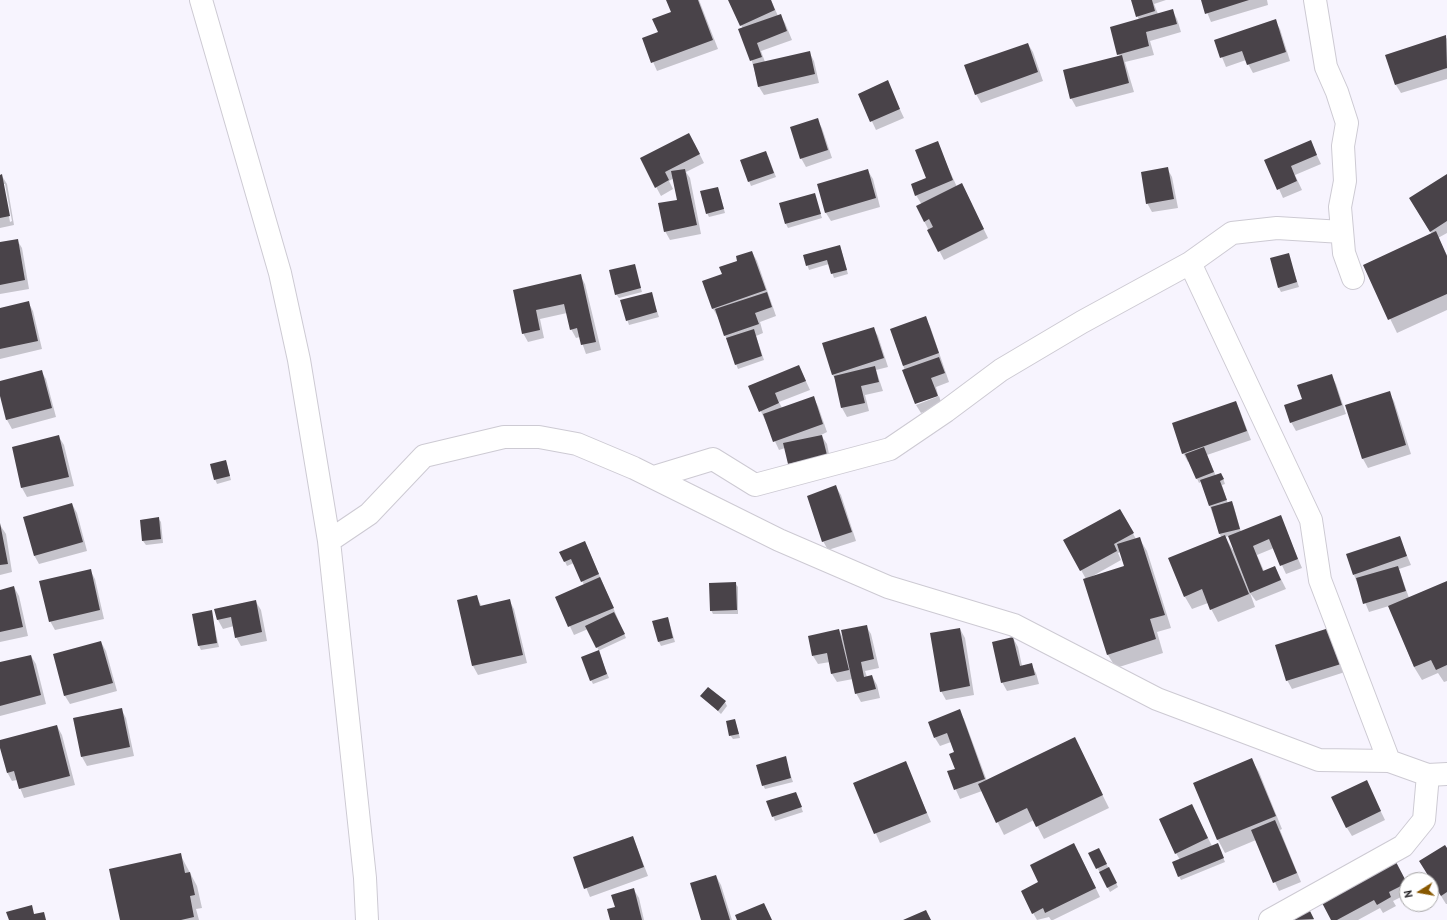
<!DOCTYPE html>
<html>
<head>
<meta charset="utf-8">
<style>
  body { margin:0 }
  #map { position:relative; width:1447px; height:920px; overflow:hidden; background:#f7f4fe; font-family:"PT Sans",sans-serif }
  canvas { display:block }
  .north { position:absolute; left:1399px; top:872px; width:40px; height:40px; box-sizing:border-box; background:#fff; border:1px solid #a7a6a7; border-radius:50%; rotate:259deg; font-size:11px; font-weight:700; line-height:16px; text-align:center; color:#222124 }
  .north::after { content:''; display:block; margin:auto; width:14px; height:18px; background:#885800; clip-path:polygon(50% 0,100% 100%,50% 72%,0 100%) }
</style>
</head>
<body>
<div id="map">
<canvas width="1447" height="920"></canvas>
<div class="north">N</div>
</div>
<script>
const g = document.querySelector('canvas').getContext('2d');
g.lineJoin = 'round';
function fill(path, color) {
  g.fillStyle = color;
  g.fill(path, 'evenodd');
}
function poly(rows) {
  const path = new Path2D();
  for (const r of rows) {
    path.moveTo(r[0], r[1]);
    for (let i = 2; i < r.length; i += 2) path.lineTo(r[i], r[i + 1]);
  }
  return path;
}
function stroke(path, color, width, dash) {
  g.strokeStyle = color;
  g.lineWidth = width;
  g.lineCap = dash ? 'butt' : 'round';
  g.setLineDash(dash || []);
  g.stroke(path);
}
fill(poly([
  [667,0,699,0,718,49,657,71,643,39,659,33,672,12],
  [729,0,771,0,778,16,780,15,785,23,792,40,761,51,765,62,809,52,814,61,819,83,764,95,759,87,743,29],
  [1132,0,1166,0,1154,4,1158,14,1172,10,1177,19,1181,32,1150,41,1154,55,1125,62,1134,92,1076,107,1071,98,1120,56,1118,54,1139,20],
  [1202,0,1267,0,1268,5,1211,22],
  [1275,21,1280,29,1290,61,1253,73,1246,60,1226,67,1215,40],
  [1445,36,1447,39,1447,79,1401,93,1396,85],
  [1028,44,1033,52,1043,81,981,103,976,94],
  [887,82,904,118,876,130,859,94],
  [817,120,822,128,832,158,806,167,801,158],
  [1310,141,1321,164,1295,175,1302,190,1283,198,1266,160],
  [694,143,704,163,686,172,690,178,701,234,670,240,665,231,678,200,674,178,669,181,673,189,661,196,641,159],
  [937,143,957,187,966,193,988,238,944,260,924,221,922,205,916,195,927,178],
  [768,156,776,177,751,186,741,161],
  [1167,168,1172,177,1178,208,1152,212,1147,203],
  [868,171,873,179,880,207,831,221,826,213,818,185],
  [1447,175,1447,233,1438,238,1447,255,1447,310,1397,333,1364,265,1432,234,1415,207],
  [0,176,2,176,7,184,14,225,0,228],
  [3,184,5,184,12,221,10,222],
  [718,188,725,213,709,217,707,213],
  [814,195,822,218,788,228,786,224],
  [17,240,22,248,29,289,0,294,0,243],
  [840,246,848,274,834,278,829,264,809,270,804,255],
  [752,252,757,261,776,316,760,322,763,333,756,336,764,360,738,369,718,317,713,309,723,275],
  [1288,254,1299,287,1281,292,1279,288],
  [634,265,642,292,619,298,616,294],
  [580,275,585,284,601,350,586,354,580,337,576,338,571,329,567,313,540,319,544,338,528,342,523,333,514,291],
  [651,293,659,317,629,325,621,301],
  [28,302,33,311,42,349,0,359,0,309],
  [925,318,930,326,949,382,936,387,938,395,916,403,891,330],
  [873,328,878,336,888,367,876,370,883,391,865,395,869,411,847,417,842,408,835,379,832,374],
  [799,366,810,390,779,402,782,408,813,397,818,406,827,432,821,435,827,444,831,464,794,473,789,464,785,448,779,450,749,386],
  [41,371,46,379,56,417,12,429,7,420,0,392,0,382],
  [1331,375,1336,384,1346,414,1296,431,1291,422,1303,400],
  [1389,393,1394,401,1411,454,1368,468,1363,459,1346,406],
  [939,396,942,405,921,413,916,405],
  [1236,402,1240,411,1251,440,1207,455,1216,476,1223,478,1225,484,1222,485,1228,504,1232,503,1234,507,1241,532,1280,516,1302,568,1286,574,1274,548,1257,555,1264,571,1275,567,1286,589,1256,601,1250,593,1255,607,1218,622,1208,603,1192,609,1185,597,1221,537,1201,482,1199,483,1189,461,1188,462,1183,453],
  [1229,536,1234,549,1233,550,1225,537],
  [59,437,64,445,74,486,27,497,22,488,13,447],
  [226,461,231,480,217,484,215,479],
  [836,487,841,495,856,541,828,550,823,541],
  [72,504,77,513,87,551,39,564,34,555],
  [158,518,161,522,163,543,146,545,143,541,141,520],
  [1125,519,1136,539,1139,538,1147,551,1171,628,1157,632,1163,653,1116,668,1108,655,1084,580,1086,579,1081,570],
  [1120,552,1125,567,1091,577,1121,560,1118,553],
  [0,525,6,534,12,572,0,575],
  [1399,537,1411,565,1399,569,1409,598,1447,582,1447,681,1444,682,1438,673,1422,680,1414,667,1389,606,1369,612,1354,575],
  [587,546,626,638,598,651,609,678,593,684,591,680,599,651,588,629,574,635,556,597,584,585,574,563,567,566,561,553],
  [90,570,95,579,104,619,55,630,50,621],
  [735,583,738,587,738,614,713,614,711,610],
  [14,587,19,596,28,636,0,642,0,591],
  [476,596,482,607,509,600,514,609,527,663,478,675,473,666,458,601],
  [256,602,261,610,267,641,241,646,236,637,234,626,223,629,218,620,216,610],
  [211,612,219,647,201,650,199,646,194,615],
  [668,618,675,642,661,646,659,642],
  [866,626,871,634,879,668,865,671,867,677,872,676,877,685,880,698,861,702,856,693,853,679,837,682,832,674,830,662,818,664,813,656,839,630,843,638],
  [960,629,965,638,974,695,946,700,941,691],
  [1013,638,1018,647,1022,666,1031,664,1036,673,1039,684,1007,691,1002,682],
  [1334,638,1345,672,1292,689,1287,680],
  [101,642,106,651,117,691,70,704,65,696,54,655],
  [31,656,36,664,46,704,0,716,0,663],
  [702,696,725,702,727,706,721,714],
  [121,709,126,718,134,756,87,766,82,757,74,718],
  [959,711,964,719,987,781,1074,738,1109,808,1044,839,1034,820,1004,835,982,791,960,799,948,772,956,769,955,753,951,742,940,746,935,738],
  [735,720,740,738,733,739,730,735],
  [57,726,62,735,75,785,24,798,17,780,12,781,7,772,0,741],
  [785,758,793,782,765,789,763,785],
  [1251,759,1259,772,1282,829,1280,830,1301,882,1279,891,1256,840,1225,853,1218,840,1194,783],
  [905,762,931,822,880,843,854,783],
  [1366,781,1385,820,1352,836,1347,828],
  [796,793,803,812,775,821,768,802],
  [1196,814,1212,846,1219,848,1225,862,1181,880,1179,876,1180,860,1176,853],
  [633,837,648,876,590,897,574,858],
  [1447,850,1447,904,1446,904,1425,870],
  [1079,853,1100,897,1053,920,1051,920,1049,917,1037,920,1033,913],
  [1101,853,1118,887,1110,892,1090,854],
  [180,854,197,886,202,908,196,909,199,920,121,920],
  [1400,871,1407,885,1407,894,1393,901,1396,906,1383,913,1380,908,1358,920,1332,920],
  [716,876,721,885,732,920,702,920],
  [634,890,639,898,644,920,611,920,616,908],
  [1307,908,1314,920,1295,920,1293,915]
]), '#0003');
fill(poly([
  [666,0,698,0,713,40,651,63,642,38,658,32,652,19,671,12],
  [728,0,771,0,775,10,740,26],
  [1131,0,1152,0,1155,11,1136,17],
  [1201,0,1249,0,1205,14],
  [1173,9,1177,24,1146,32,1149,46,1117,55,1110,27],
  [781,14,787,31,757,43,762,57,750,61,738,29],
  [1276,19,1286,52,1247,65,1242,51,1220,58,1214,40],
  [1446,35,1447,68,1395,85,1385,55],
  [1028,43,1038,72,975,95,964,65],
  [810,51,815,74,758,87,753,64],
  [1122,55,1129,83,1070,99,1063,70],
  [888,80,900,109,870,122,858,94],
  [818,118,828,150,800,159,790,127],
  [689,133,700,154,665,172,669,180,655,188,640,158],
  [1311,140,1317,155,1291,166,1297,181,1277,190,1264,160],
  [938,141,953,180,915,196,911,184,926,178,915,150],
  [766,151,774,173,748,182,740,160],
  [1168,167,1174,199,1146,204,1141,172],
  [685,169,697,225,664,232,658,203,677,200,671,171],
  [868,169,876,198,825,213,817,184],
  [2,174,10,216,0,218,0,175],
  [1447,174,1447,221,1430,232,1409,198],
  [962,183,984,229,938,252,927,230,933,227,929,219,924,222,916,206],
  [718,187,724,209,706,214,700,191],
  [815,193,821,214,785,224,779,203],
  [1436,231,1447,256,1447,294,1388,320,1363,265],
  [18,239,25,280,0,285,0,242],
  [840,245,847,270,831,274,827,260,806,266,803,255],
  [752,251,766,290,712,309,702,281,722,274,719,267,737,261,736,256],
  [1289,253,1297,282,1278,288,1270,258],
  [635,264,641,288,615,295,609,270],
  [581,274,596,342,581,345,577,328,570,330,564,304,536,310,540,330,522,334,513,290],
  [652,292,657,312,626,321,620,300],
  [767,292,772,307,755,313,759,324,724,336,715,309],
  [29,301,38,341,0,349,0,308],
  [926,316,939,353,903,366,890,329],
  [874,327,884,358,832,375,822,343],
  [754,329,762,356,735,365,726,338],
  [939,357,945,373,931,378,938,396,915,404,902,370],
  [799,365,806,381,775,393,779,403,759,412,748,386],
  [875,366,879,382,861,386,865,403,841,408,834,376],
  [42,370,52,408,6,420,0,396,0,381],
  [1332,374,1342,405,1290,423,1284,405,1302,399,1297,385],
  [1390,391,1406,445,1362,459,1345,405],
  [814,396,823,424,773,442,763,414],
  [1236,401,1247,431,1182,454,1172,423],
  [59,435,69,477,21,488,12,447],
  [822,435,827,455,788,464,783,443],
  [1204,447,1214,472,1196,479,1185,454],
  [226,460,230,476,214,480,210,464],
  [1221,473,1224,479,1220,481,1227,500,1209,506,1200,480],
  [836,485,852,532,822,542,807,496],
  [1232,501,1240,529,1219,534,1211,507],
  [72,503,83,542,34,556,23,517],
  [1120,509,1134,533,1114,544,1117,551,1080,571,1063,540],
  [1281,515,1298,559,1280,566,1269,539,1253,546,1263,571,1275,566,1281,580,1250,593,1228,536],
  [159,517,161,539,142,541,140,520],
  [0,523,8,564,0,565],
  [1225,535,1249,594,1210,610,1202,589,1184,597,1168,558],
  [1400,536,1407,556,1353,575,1346,554],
  [1140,537,1165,615,1150,619,1156,639,1107,655,1083,579,1124,566,1117,544],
  [585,541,599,574,581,582,571,559,564,562,559,552],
  [1398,566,1406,591,1363,604,1356,578],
  [91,569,100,610,49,622,39,581],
  [600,577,614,608,568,627,555,597],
  [1447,581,1447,665,1436,670,1431,660,1414,667,1388,606],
  [736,582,737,610,710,611,709,583],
  [14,586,23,627,0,632,0,590],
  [477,595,480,606,510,599,523,655,472,666,457,600],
  [256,600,262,632,235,638,231,617,217,620,214,609],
  [212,610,217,643,198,646,192,614],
  [614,612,625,634,596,648,585,626],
  [668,617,673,638,658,642,652,621],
  [867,625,874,659,861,662,864,677,872,675,876,689,855,694,841,630],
  [960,628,970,686,940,692,930,633],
  [1329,628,1341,664,1286,681,1275,645],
  [839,629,849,670,831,674,827,653,812,656,808,636],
  [1013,637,1020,666,1032,663,1035,675,1001,683,992,642],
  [101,641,113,683,64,696,53,654],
  [599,650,607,674,590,681,581,657],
  [31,655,41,695,0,706,0,662],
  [708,687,726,701,718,711,700,696],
  [122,708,130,747,81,757,73,718],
  [960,709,985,779,954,790,947,771,955,769,949,754,954,752,947,733,934,738,928,722],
  [735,719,739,734,729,736,726,721],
  [57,725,70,776,19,789,14,771,7,773,0,748,0,740],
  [1075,737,1103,795,1036,827,1027,808,996,823,978,784],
  [786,756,791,778,762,786,756,765],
  [1252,758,1276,816,1217,840,1193,783],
  [906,761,927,813,874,834,853,783],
  [1367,780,1381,811,1346,828,1331,797],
  [796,792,802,807,772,817,766,801],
  [1192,804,1208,838,1175,854,1159,819],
  [1275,820,1297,873,1273,883,1251,830],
  [633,836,644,867,584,889,573,857],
  [1074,843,1096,888,1045,913,1043,908,1032,914,1021,891,1038,882,1030,865],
  [1218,843,1224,858,1178,877,1172,862],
  [1445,845,1447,848,1447,892,1441,896,1419,861],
  [1099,848,1107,864,1096,869,1088,853],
  [181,853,185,873,190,872,195,895,190,896,194,917,181,920,120,920,109,869],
  [1396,862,1407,883,1389,892,1391,897,1377,905,1374,900,1337,920,1331,920,1321,901],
  [1109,867,1117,883,1107,888,1099,872],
  [716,875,730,920,701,920,690,883],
  [634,888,642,920,610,920,607,909,615,907,611,895],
  [764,903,772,920,737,920,735,915],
  [32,905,34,914,44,912,46,920,9,920,6,912],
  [1308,907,1314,919,1294,920,1292,915],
  [926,910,931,920,903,920]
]), '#494349');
const minor = poly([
  [201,0,280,273,299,360,329,541,365,878,367,920],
  [1315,0,1326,67,1337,92,1347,123,1343,146,1345,181,1340,207,1344,253,1353,278],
  [1190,263,1311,520,1320,580,1389,761],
  [654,477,713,459,755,485,890,449,946,411,1001,370,1082,322,1190,263,1232,233,1277,228,1342,232],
  [329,541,369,514,424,456,504,437,539,437,577,444,634,468,779,540,888,587,1014,625,1157,699,1319,760,1389,761,1428,775,1447,774],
  [1270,920,1403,846,1424,820,1428,775]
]);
stroke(minor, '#cdcad3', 24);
stroke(minor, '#fff', 22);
</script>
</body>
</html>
